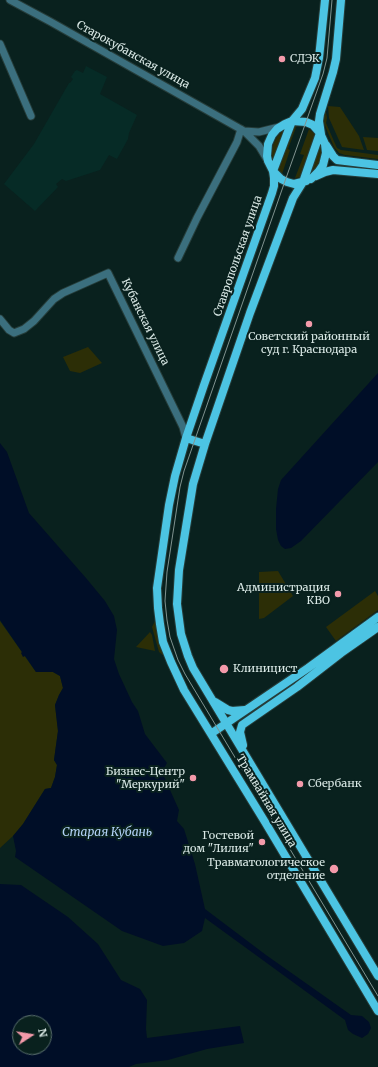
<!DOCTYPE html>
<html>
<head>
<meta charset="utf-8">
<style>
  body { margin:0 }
  #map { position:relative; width:378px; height:1067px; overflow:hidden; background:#09211e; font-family:Merriweather,serif }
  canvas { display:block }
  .north { position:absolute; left:12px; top:1015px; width:40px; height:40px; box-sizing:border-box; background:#09211e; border:1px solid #5c716e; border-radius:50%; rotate:78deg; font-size:11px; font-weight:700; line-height:16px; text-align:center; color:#d9e8e5 }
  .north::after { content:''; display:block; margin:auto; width:14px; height:18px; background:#f39aaa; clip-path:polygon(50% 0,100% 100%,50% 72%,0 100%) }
</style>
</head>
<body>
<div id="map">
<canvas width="378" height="1067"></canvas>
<div class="north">N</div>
</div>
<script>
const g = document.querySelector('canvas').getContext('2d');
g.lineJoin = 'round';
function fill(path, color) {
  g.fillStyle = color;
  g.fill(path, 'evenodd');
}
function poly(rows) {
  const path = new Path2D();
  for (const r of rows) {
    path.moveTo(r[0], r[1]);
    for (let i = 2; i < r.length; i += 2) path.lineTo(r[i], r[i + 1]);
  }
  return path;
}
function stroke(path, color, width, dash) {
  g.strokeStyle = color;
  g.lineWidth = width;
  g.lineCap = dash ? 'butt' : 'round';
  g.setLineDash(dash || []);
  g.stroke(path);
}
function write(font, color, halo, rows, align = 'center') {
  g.font = font + ' Merriweather,serif';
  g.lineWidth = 4;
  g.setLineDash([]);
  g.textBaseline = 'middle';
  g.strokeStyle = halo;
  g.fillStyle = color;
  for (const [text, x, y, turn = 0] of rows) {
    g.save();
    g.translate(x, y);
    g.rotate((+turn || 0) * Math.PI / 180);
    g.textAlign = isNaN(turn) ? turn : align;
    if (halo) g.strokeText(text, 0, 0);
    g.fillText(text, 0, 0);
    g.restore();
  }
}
fill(poly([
  [86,66,107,77,100,94,137,115,129,133,128,139,117,159,109,155,100,170,66,181,62,179,56,184,58,187,35,211,4,184,34,144,69,83,70,83,73,79,71,77,75,71,77,70,83,73]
]), '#062b26');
fill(poly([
  [328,106,340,107,359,136,364,150,342,147,329,118],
  [325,107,327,118,326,123,337,148,341,150,378,155,378,159,345,155,339,153,334,147,323,121,323,114],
  [297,125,288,149,290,150,282,174,277,170,291,126],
  [288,127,274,165,271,156,273,145,277,137,283,130],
  [309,129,316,135,303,177,295,178,304,155,300,154],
  [363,137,378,138,378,151,367,150],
  [319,141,322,150,320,161,316,168,313,172,306,176],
  [88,347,102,363,80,373,70,371,63,357],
  [278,571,293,596,264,618,259,619,259,572],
  [375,591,378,596,378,610,336,641,326,627],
  [156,619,164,656,159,652,152,627],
  [0,621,36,672,53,672,60,676,63,688,59,695,55,705,58,731,54,760,57,765,55,777,51,788,45,789,23,824,13,836,0,848],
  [150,632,152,635,155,651,136,647]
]), '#2c2e06');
fill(poly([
  [378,373,378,462,301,541,291,548,285,549,281,546,278,540,276,529,276,509,278,489,281,480],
  [0,443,7,452,29,513,86,578,105,601,114,616,117,630,114,659,119,674,132,702,138,711,145,734,167,763,162,772,179,810,177,821,184,829,195,864,205,909,266,955,351,1015,362,1016,369,1022,371,1028,368,1034,362,1038,353,1034,348,1030,345,1020,205,918,202,931,184,943,163,946,122,931,15,857,16,851,13,836,23,824,45,789,51,788,55,777,57,765,54,760,58,731,55,705,59,695,63,688,60,676,53,672,36,672,25,656,23,657,21,653,22,652,0,620],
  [0,884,21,885,68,917,98,944,121,980,140,989,147,1000,146,1029,147,1038,240,1026,244,1043,207,1049,168,1060,136,1064,129,1067,0,1067],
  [20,1023,44,1023,44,1047,20,1047]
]), '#000e27');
const minor = poly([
  [10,0,51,22,244,131,259,146,268,161],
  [0,44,31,116],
  [244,131,259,132,279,127],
  [178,258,197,218,237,142,241,129],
  [0,319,9,330,14,333,24,329,34,321,54,299,63,293,108,273,183,427,186,438]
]);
const major = poly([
  [320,133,303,182,293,198,250,313,205,444,193,484,179,570,177,604,181,634,188,656,193,668,378,976],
  [321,134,319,121,320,114,333,72,336,59,341,0],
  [326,145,333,156,337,160,378,165],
  [273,171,292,121,302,109,315,78,319,58,325,0],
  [273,171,281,179,287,182,294,184,306,181],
  [316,176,325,172,333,170,378,174],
  [311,179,319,171,323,165,326,153,325,144,320,133,313,125,306,122,292,121,285,124,277,129,272,135,268,144,267,156,268,161,273,171,274,178,274,186,272,193,204,385,186,438,175,476,169,505,157,588,158,608,160,624,163,642,171,662,184,690,265,822,378,1011],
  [186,438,205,444],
  [215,702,228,710,232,711,245,710],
  [212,733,308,668,378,617],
  [243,745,240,732,242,725,297,687,341,653,378,627]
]);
stroke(minor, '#263d3a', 9);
stroke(major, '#263d3a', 10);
stroke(minor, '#3b6f7e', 7);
stroke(major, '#4cc4e3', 8);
stroke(poly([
  [332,0,327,58,323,74,285,181,184,471,180,487,167,572,165,601,167,620,170,637,178,660,185,674,378,996]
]), '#809390', 1);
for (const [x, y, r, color] of [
  [282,59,4,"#f39aaa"],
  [309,324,4,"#f39aaa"],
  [338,594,4,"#f39aaa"],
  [224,669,5,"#f39aaa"],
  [193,778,4,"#f39aaa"],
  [300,784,4,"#f39aaa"],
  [262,842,4,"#f39aaa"],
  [334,869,5,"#f39aaa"]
]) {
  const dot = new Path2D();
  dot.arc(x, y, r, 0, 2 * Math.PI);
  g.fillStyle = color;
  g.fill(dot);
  stroke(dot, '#09211e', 1.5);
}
write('11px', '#d9e8e5', '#09211e', [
  ["Старокубанская улица",133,55,29],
  ["Ставропольская улица",238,256,-71],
  ["Кубанская улица",145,322,64],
  ["Трамвайная улица",266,801,59]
]);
write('11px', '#d9e8e5', '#09211e', [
  ["СДЭК",290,59,"left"],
  ["Советский районный",309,337,"center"],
  ["суд г. Краснодара",309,350,"center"],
  ["Администрация",330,588],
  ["КВО",330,601],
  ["Клиницист",233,669,"left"],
  ["Бизнес-Центр",185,772],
  ["\"Меркурий\"",185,785],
  ["Сбербанк",308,784,"left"],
  ["Гостевой",254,836],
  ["дом \"Лилия\"",254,849],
  ["Травматологическое",325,863],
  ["отделение",325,876]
], 'right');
write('italic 12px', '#b4d3f8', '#09211e', [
  ["Старая Кубань",107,833]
]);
</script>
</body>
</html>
